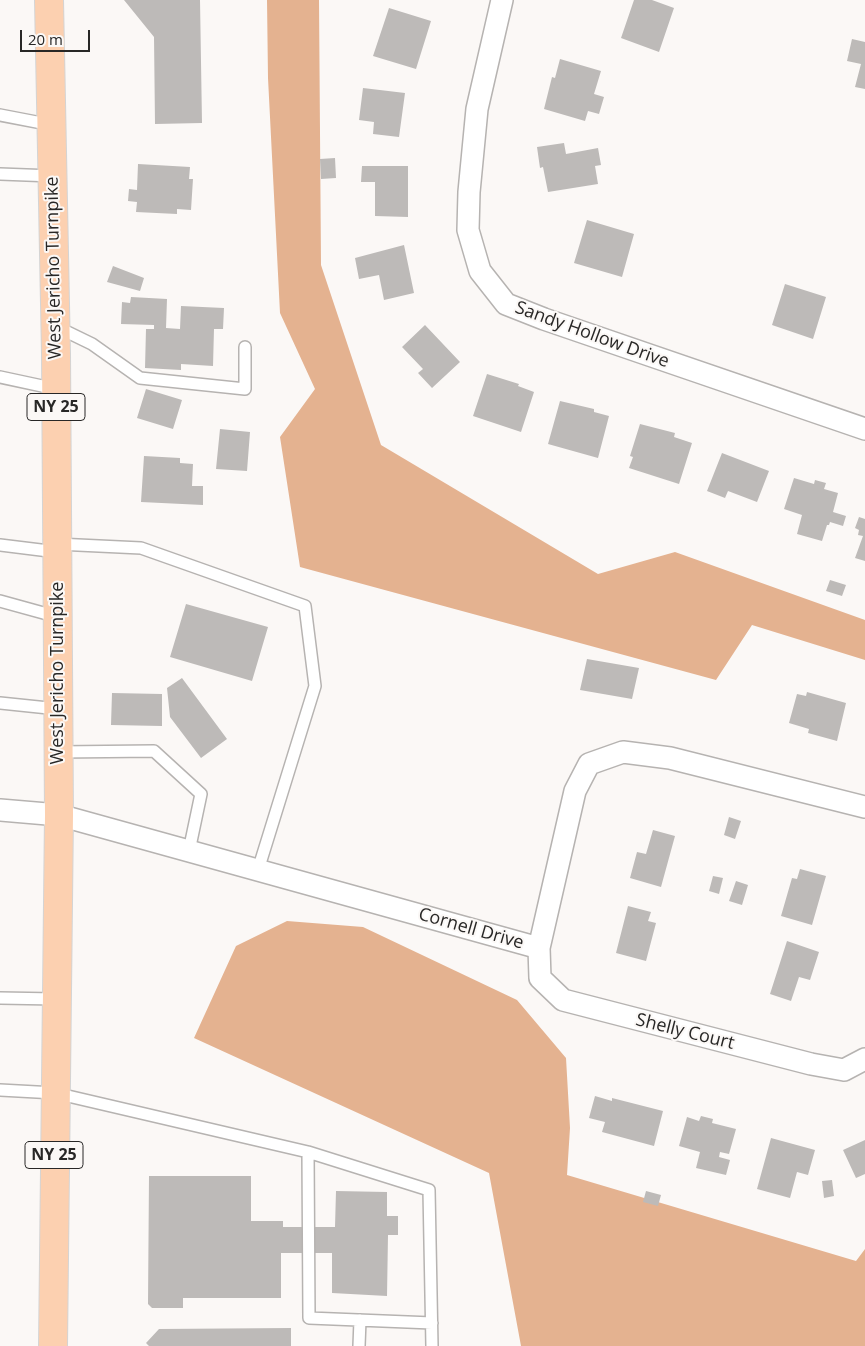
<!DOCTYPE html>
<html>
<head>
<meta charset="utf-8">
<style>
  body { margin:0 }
  #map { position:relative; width:865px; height:1346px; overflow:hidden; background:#fbf8f6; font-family:"Open Sans",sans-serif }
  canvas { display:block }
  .scale { position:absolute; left:20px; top:30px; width:70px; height:22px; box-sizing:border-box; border:2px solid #282726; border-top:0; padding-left:6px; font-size:15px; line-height:18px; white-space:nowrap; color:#282726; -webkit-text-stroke:4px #fbf8f6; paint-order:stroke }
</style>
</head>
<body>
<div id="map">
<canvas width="865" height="1346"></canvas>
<div class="scale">20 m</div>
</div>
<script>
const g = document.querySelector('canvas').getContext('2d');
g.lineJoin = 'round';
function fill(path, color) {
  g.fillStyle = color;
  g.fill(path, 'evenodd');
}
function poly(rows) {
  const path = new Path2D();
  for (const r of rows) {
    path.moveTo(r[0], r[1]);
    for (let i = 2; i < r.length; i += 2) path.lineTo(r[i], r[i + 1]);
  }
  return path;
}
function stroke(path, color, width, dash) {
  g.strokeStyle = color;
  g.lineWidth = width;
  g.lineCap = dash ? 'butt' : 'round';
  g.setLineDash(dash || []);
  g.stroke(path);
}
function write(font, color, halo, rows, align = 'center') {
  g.font = font + ' "Open Sans",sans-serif';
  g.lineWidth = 4;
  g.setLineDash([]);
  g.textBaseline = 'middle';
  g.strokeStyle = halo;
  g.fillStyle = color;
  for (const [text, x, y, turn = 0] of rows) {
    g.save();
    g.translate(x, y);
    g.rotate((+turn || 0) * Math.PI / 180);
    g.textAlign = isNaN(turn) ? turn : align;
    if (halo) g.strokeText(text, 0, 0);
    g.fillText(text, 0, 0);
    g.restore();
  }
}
fill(poly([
  [267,0,319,0,321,265,381,445,598,574,675,552,865,620,865,660,752,625,716,680,300,567,280,437,315,389,280,313,268,78],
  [287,921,363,927,517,1000,566,1058,570,1128,567,1175,856,1261,865,1249,865,1346,521,1346,489,1173,194,1038,236,946]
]), '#e4b290');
fill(poly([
  [124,0,200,0,202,123,155,124,154,37],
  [634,0,652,0,674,8,659,52,621,38],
  [389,8,431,21,416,69,373,56],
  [852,39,865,42,865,89,855,87,861,64,847,61],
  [560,59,601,71,594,94,604,97,599,114,588,111,585,121,544,109,552,77,555,78],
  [363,88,405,93,399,137,373,134,374,122,359,120],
  [564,143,566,154,598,148,601,165,595,166,598,184,548,192,543,167,540,168,537,147],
  [335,158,336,178,321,179,320,159],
  [138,164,190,167,189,179,193,179,191,210,177,209,177,214,136,212,137,202,128,201,129,189,137,190],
  [362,166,408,166,408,217,375,216,375,182,361,182],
  [587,220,634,234,622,277,574,263],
  [404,245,414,293,384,300,379,275,359,279,355,258],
  [113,266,144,278,140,291,107,282],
  [785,284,826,297,813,339,772,325],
  [131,297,167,299,166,328,180,329,181,306,224,308,223,329,214,329,213,366,181,364,181,370,145,368,146,329,154,329,154,325,121,324,122,302,130,303],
  [425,325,460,362,432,388,418,373,423,369,402,347],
  [487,374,519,384,518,386,534,392,521,432,473,416],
  [146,389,182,400,173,429,137,418],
  [560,401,594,409,594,412,609,416,598,458,548,444],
  [640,424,675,433,674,437,692,443,679,484,629,468,633,457,630,456],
  [220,429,250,432,247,471,216,469],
  [722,453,769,471,757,502,728,491,725,498,707,491],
  [144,456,180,458,180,463,193,464,192,486,203,486,203,505,141,502],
  [794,478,814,484,815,480,826,483,824,489,838,493,833,512,846,516,843,526,830,522,829,525,827,525,822,541,797,534,802,515,784,509],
  [859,517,865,519,865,561,855,558,863,536,858,535,859,530,855,528],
  [830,580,846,585,842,596,826,591],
  [186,604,268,627,252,681,170,657],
  [587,659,639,668,632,699,580,690],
  [182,678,227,739,201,758,170,717,167,688],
  [807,692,846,703,837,741,808,733,809,729,789,723,797,694,806,696],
  [112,693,162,694,162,726,111,725],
  [729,817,741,821,735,839,724,835],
  [653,830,675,836,661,887,630,878,637,852,646,854],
  [800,869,826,876,812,925,781,916,792,878,797,879],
  [713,876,723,878,719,894,709,891],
  [736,881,748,885,742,905,729,901],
  [628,906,651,912,648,921,656,923,646,961,616,953],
  [787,941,819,952,810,980,799,977,791,1001,770,994],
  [595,1096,612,1101,612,1098,663,1111,654,1146,602,1132,605,1122,589,1118],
  [701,1116,713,1119,712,1123,736,1129,729,1154,720,1152,719,1157,730,1160,726,1175,696,1168,700,1152,679,1146,687,1117,699,1121],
  [771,1138,815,1150,808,1175,797,1172,790,1198,757,1189],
  [865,1140,865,1174,856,1178,843,1150],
  [149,1176,251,1176,251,1221,283,1221,283,1227,335,1227,336,1191,387,1192,387,1216,398,1216,398,1235,388,1235,387,1296,332,1293,332,1253,281,1253,281,1298,183,1298,183,1308,152,1308,148,1304],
  [832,1180,834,1196,824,1198,822,1181],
  [646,1191,661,1195,658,1206,643,1202],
  [291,1328,291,1346,149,1346,146,1343,159,1329]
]), '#bdbab8');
const service = poly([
  [0,115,52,125],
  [0,174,53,176],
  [57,327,92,344,140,378,245,389,245,347],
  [0,377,56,389],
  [57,544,141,548,305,606,315,686,258,870],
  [0,545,57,552],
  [0,601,58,617],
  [0,703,58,709],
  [59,752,154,751,201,794,189,851],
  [0,998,56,999],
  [0,1090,55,1093,308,1152,429,1190,432,1346],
  [308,1152,309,1318,432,1323],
  [359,1346,360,1320]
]);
const minor = poly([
  [502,0,477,109,469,192,468,230,480,271,506,304,544,319,865,429],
  [865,807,670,758,623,752,589,764,575,791,539,948,540,978,563,1000,811,1064,844,1070,865,1059],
  [0,810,59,815,539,948]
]);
const primary = poly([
  [49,0,56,354,59,815,53,1346]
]);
stroke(service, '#b6b3b1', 14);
stroke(minor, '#b6b3b1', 24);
stroke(primary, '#d4d4d4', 30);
stroke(service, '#fff', 11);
stroke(minor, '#fff', 21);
stroke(primary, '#fcd0b0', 28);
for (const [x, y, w] of [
  [56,407,58],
  [54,1155,58]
]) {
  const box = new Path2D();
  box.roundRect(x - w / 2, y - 13.5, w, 27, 4);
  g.fillStyle = '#fbf8f6';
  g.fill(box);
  stroke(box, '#282726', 1);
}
write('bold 16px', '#282726', null, [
  ["NY 25",56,407],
  ["NY 25",54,1155]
]);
write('18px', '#282726', '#fbf8f6', [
  ["West Jericho Turnpike",54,268,-91],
  ["Sandy Hollow Drive",592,335,20],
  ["West Jericho Turnpike",58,673,-90],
  ["Cornell Drive",471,929,16],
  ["Shelly Court",685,1032,14]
]);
</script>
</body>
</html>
